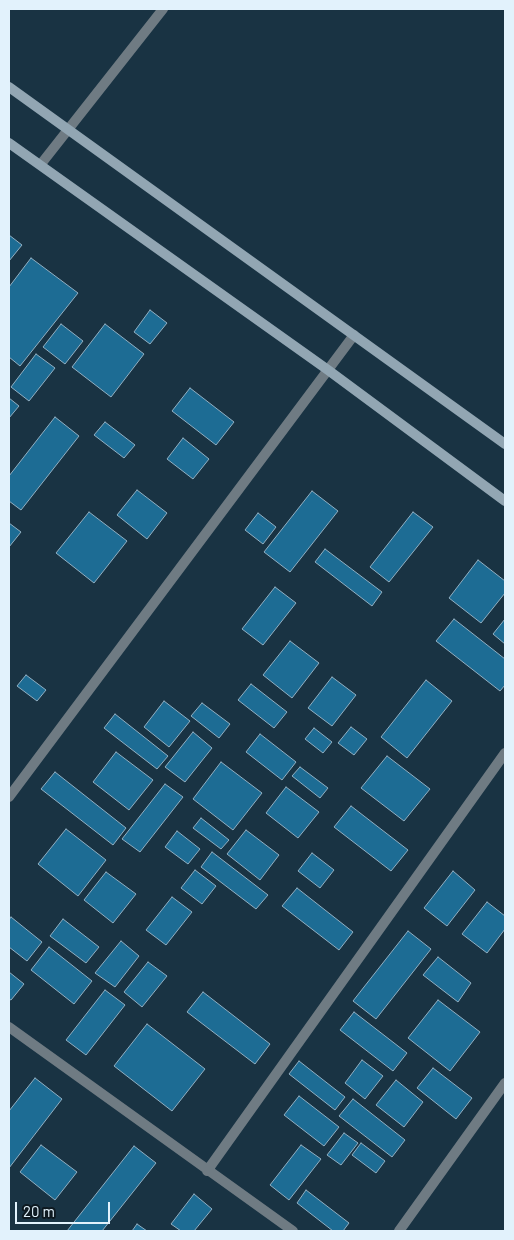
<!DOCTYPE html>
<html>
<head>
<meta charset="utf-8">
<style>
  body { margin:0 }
  #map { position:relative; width:514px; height:1240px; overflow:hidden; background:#193343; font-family:Barlow,sans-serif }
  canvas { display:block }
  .frame { position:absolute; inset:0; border:10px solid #e2f2fc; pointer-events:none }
  .scale { position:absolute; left:15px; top:1202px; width:95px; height:22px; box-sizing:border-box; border:2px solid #e2f2fc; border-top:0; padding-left:6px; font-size:15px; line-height:18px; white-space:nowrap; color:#e2f2fc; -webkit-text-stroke:4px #0e1920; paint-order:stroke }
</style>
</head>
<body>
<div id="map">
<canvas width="514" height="1240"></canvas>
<div class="frame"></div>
<div class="scale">20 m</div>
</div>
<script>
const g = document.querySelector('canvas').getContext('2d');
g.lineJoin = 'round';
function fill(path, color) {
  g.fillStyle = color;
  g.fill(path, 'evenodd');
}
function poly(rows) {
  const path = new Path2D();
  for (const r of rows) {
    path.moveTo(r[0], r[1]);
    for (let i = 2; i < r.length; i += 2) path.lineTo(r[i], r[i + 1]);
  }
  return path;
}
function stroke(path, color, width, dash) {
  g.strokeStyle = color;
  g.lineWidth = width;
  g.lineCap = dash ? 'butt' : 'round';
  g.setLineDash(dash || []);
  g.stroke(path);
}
const building = poly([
  [9,235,22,245,9,261,9,235],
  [31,258,78,293,20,366,9,357,9,287,31,258],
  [150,310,167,323,150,344,134,332,150,310],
  [61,324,83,341,65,364,43,347,61,324],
  [105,324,144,354,111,397,72,367,105,324],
  [36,354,55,368,29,401,11,387,36,354],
  [190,388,234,422,216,445,172,411,190,388],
  [9,398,19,406,9,418,9,398],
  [55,417,79,436,21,510,9,501,9,476,55,417],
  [105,422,135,445,124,458,94,435,105,422],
  [183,438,209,459,193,479,167,459,183,438],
  [137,490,167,513,147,539,117,515,137,490],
  [312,491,338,511,290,572,264,552,312,491],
  [89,512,127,541,94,583,56,553,89,512],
  [413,512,433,527,389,582,370,567,413,512],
  [258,513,276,527,263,544,245,530,258,513],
  [9,523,21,532,9,547,9,523],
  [325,549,382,592,372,606,315,562,325,549],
  [478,560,505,581,505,593,481,623,449,598,478,560],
  [275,587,296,603,263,645,242,629,275,587],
  [454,619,505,659,505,685,500,691,436,641,454,619],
  [505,619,505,644,493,634,505,619],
  [290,641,319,663,292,698,263,675,290,641],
  [26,675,46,690,37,701,17,686,26,675],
  [332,677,356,695,332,726,308,708,332,677],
  [426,680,452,701,407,758,381,737,426,680],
  [251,684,287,712,274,728,238,700,251,684],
  [164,701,190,721,169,747,144,727,164,701],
  [202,703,230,724,219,738,191,716,202,703],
  [115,714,168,756,157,769,104,728,115,714],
  [351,727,367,739,354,755,338,743,351,727],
  [314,728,332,742,323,753,305,739,314,728],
  [193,732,212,748,185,782,165,767,193,732],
  [260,734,296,762,282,780,246,752,260,734],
  [116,752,153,780,129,810,93,782,116,752],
  [387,756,430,789,404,821,361,788,387,756],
  [221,762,262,793,233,830,193,799,221,762],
  [300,767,328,788,320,798,292,776,300,767],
  [55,772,126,828,113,845,41,789,55,772],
  [165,784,183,797,140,852,122,839,165,784],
  [286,787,319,812,298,838,266,813,286,787],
  [351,806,408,850,391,871,334,827,351,806],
  [201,818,229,840,221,849,193,828,201,818],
  [66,829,106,860,78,896,38,864,66,829],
  [246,830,279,855,260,880,227,854,246,830],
  [177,831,200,849,188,864,165,847,177,831],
  [212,852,268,895,256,909,201,867,212,852],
  [312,853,334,870,320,888,298,871,312,853],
  [195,870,216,886,202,904,181,888,195,870],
  [453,871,475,890,447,926,424,908,453,871],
  [106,872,136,894,113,923,84,900,106,872],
  [297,888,353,932,339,950,282,906,297,888],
  [172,897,192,912,166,945,146,930,172,897],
  [487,902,505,916,505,929,487,953,462,934,487,902],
  [11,917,42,942,27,961,9,947,9,920,11,917],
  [63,919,99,947,86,963,50,936,63,919],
  [408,931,431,949,376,1019,353,1001,408,931],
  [121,941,139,956,115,987,95,973,121,941],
  [49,947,92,981,74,1004,31,970,49,947],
  [438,957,471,983,458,1002,423,975,438,957],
  [148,962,167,976,142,1007,124,992,148,962],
  [9,972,24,984,11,1000,9,999,9,972],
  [105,990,125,1005,86,1055,66,1040,105,990],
  [203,992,270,1044,255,1064,187,1012,203,992],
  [438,1000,480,1032,450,1071,408,1038,438,1000],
  [354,1012,407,1053,393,1071,340,1030,354,1012],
  [147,1024,205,1069,172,1111,114,1066,147,1024],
  [362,1060,383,1076,365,1099,345,1083,362,1060],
  [299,1061,345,1097,335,1110,289,1074,299,1061],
  [433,1068,472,1098,456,1119,417,1088,433,1068],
  [35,1078,62,1099,9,1168,9,1111,35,1078],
  [396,1080,423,1102,404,1127,376,1105,396,1080],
  [299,1096,339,1127,324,1146,284,1115,299,1096],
  [353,1099,405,1140,392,1157,339,1116,353,1099],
  [344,1133,358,1143,341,1165,327,1155,344,1133],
  [361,1143,385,1161,376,1173,352,1155,361,1143],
  [41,1145,77,1172,55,1200,20,1172,41,1145],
  [301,1145,321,1159,289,1200,270,1185,301,1145],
  [134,1146,156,1163,102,1231,67,1231,134,1146],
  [306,1190,349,1223,343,1231,333,1231,297,1203,306,1190],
  [194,1194,212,1209,194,1231,181,1231,171,1224,194,1194],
  [137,1224,147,1231,132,1231,137,1224]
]);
fill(building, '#1d6c94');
stroke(building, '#91afc2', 1);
stroke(poly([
  [9,797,354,335],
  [9,1027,293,1231],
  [207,1171,505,753],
  [399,1231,505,1083]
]), '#6f7b83', 10);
stroke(poly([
  [41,164,163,9]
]), '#6f7b83', 10);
stroke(poly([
  [9,87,505,444],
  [9,143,328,370,505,501]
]), '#92a6b3', 10);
</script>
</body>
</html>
